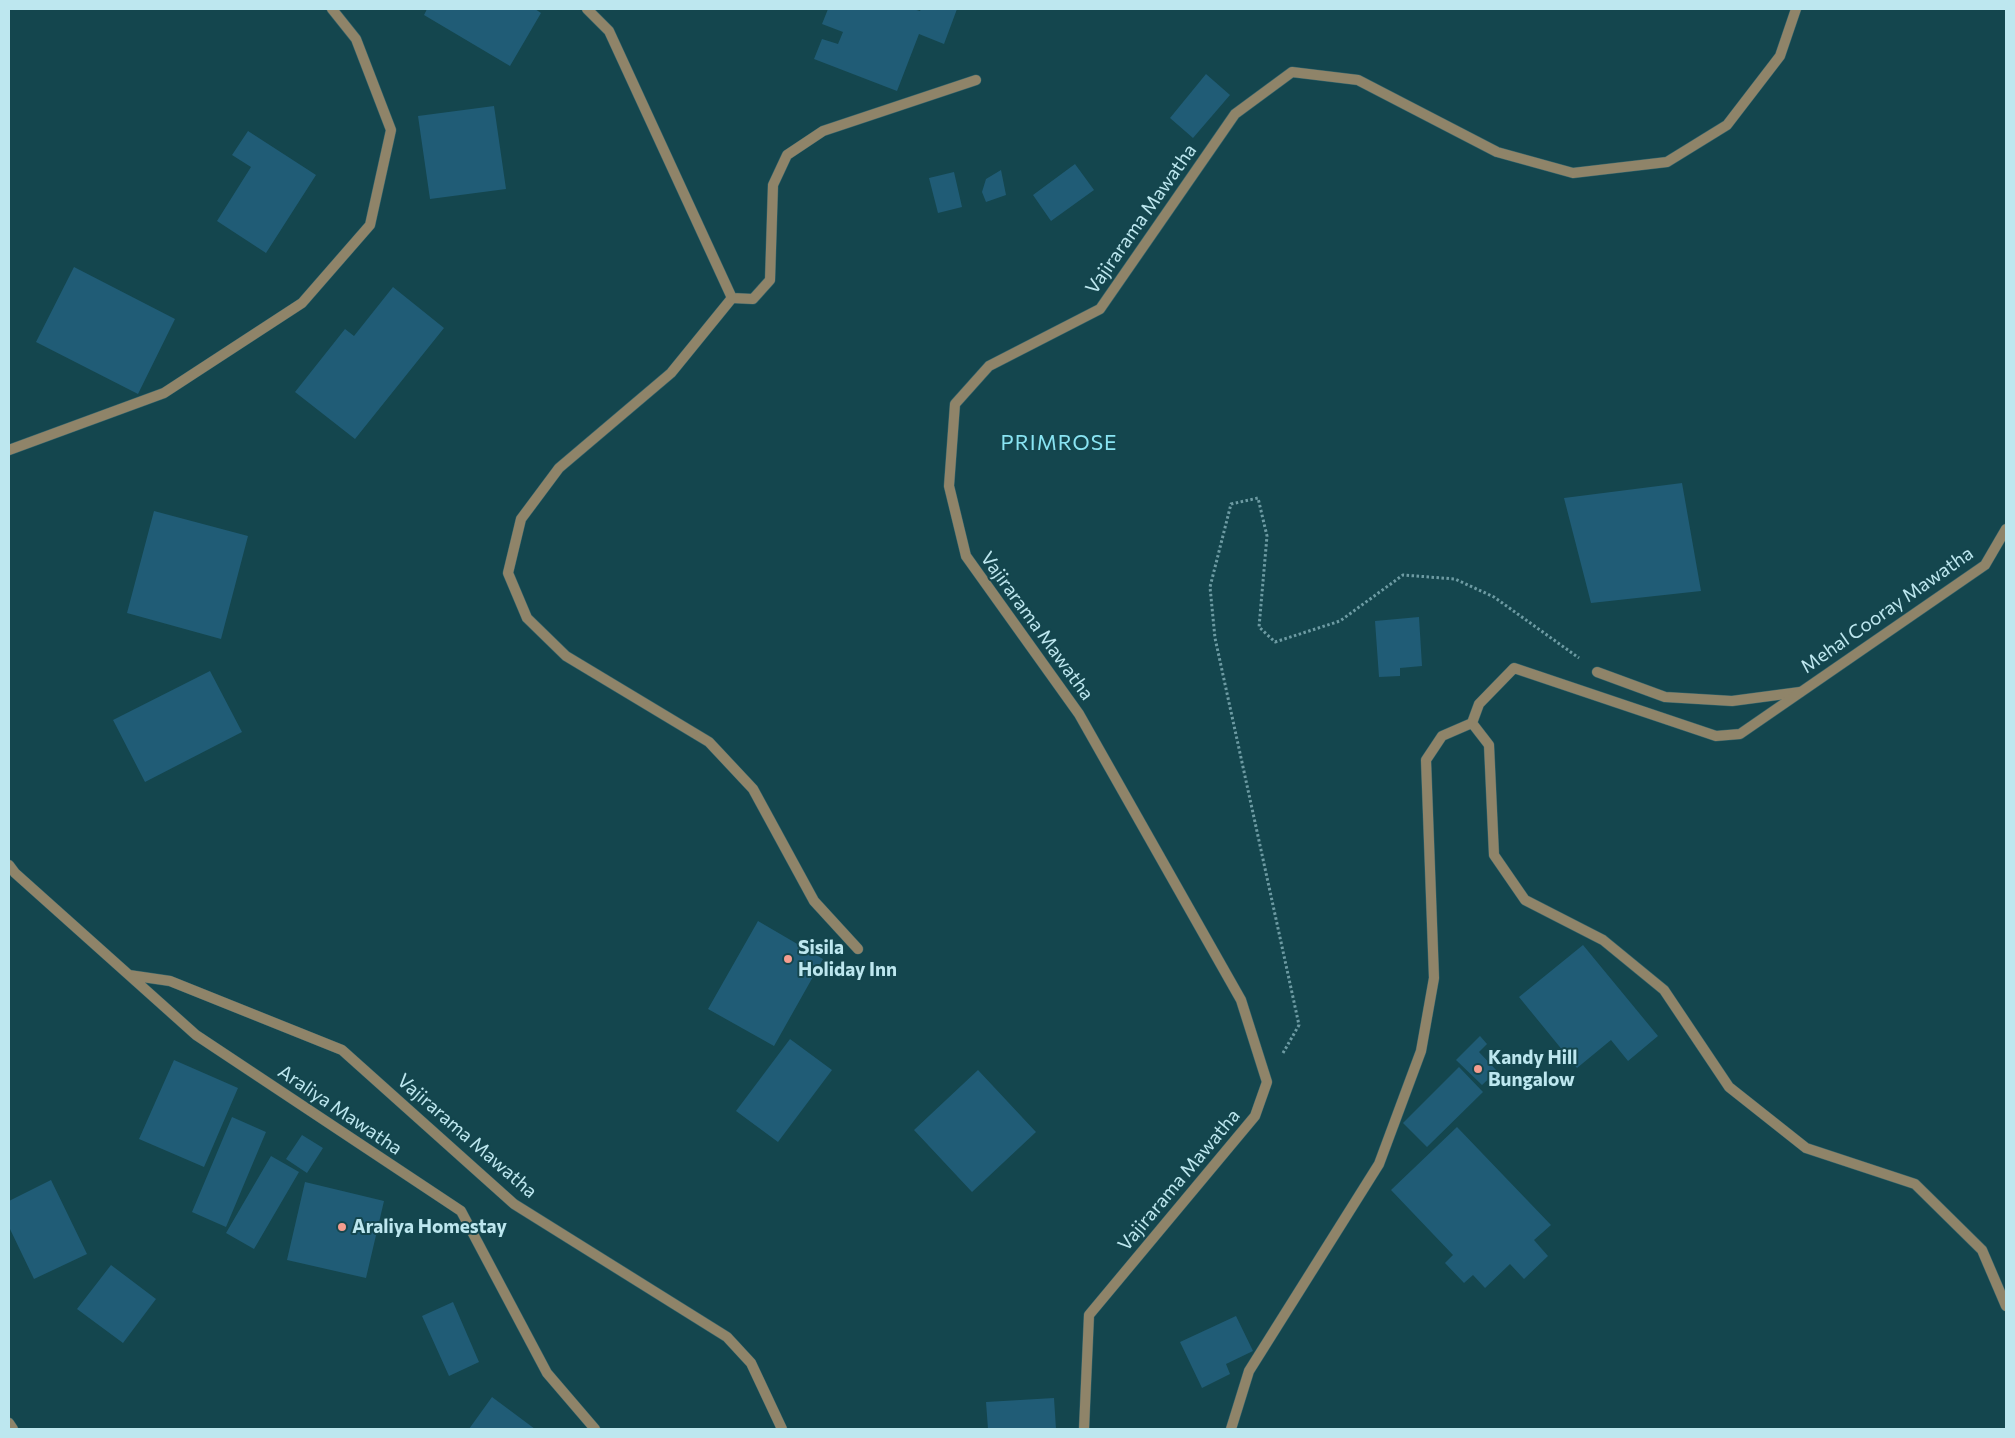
<!DOCTYPE html>
<html>
<head>
<meta charset="utf-8">
<style>
  body { margin:0 }
  #map { position:relative; width:2015px; height:1438px; overflow:hidden; background:#14464e; font-family:Commissioner,sans-serif }
  canvas { display:block }
  .frame { position:absolute; inset:0; border:10px solid #bde7ef; pointer-events:none }
</style>
</head>
<body>
<div id="map">
<canvas width="2015" height="1438"></canvas>
<div class="frame"></div>
</div>
<script>
const g = document.querySelector('canvas').getContext('2d');
g.lineJoin = 'round';
function fill(path, color) {
  g.fillStyle = color;
  g.fill(path, 'evenodd');
}
function poly(rows) {
  const path = new Path2D();
  for (const r of rows) {
    path.moveTo(r[0], r[1]);
    for (let i = 2; i < r.length; i += 2) path.lineTo(r[i], r[i + 1]);
  }
  return path;
}
function stroke(path, color, width, dash) {
  g.strokeStyle = color;
  g.lineWidth = width;
  g.lineCap = dash ? 'butt' : 'round';
  g.setLineDash(dash || []);
  g.stroke(path);
}
function write(font, color, halo, rows, align = 'center') {
  g.font = font + ' Commissioner,sans-serif';
  g.lineWidth = 4;
  g.setLineDash([]);
  g.textBaseline = 'middle';
  g.strokeStyle = halo;
  g.fillStyle = color;
  for (const [text, x, y, turn = 0] of rows) {
    g.save();
    g.translate(x, y);
    g.rotate((+turn || 0) * Math.PI / 180);
    g.textAlign = isNaN(turn) ? turn : align;
    if (halo) g.strokeText(text, 0, 0);
    g.fillText(text, 0, 0);
    g.restore();
  }
}
fill(poly([
  [427,9,535,9,541,13,510,66,424,15],
  [828,9,913,9,920,11,921,9,957,9,944,44,919,34,897,91,814,59,822,39,838,44,843,32,822,24],
  [1206,74,1230,95,1193,138,1170,118],
  [494,106,506,189,430,199,418,116],
  [248,131,316,175,266,253,217,221,251,167,232,155],
  [1075,164,1094,190,1051,221,1033,195],
  [1001,170,1006,195,986,202,982,192,986,179],
  [954,172,962,207,938,213,929,178],
  [74,267,175,319,138,394,36,342],
  [393,287,444,328,355,439,295,392,345,329,354,336],
  [1682,483,1701,591,1591,603,1564,498],
  [154,511,248,536,221,639,127,613],
  [1419,617,1422,666,1400,668,1400,676,1379,677,1375,621],
  [210,671,242,732,145,782,113,720],
  [758,921,823,959,774,1046,708,1009],
  [1583,945,1658,1036,1628,1061,1611,1040,1577,1068,1519,997],
  [1480,1036,1487,1044,1479,1052,1497,1071,1482,1085,1456,1060],
  [790,1039,832,1070,778,1142,736,1111],
  [174,1060,238,1088,204,1167,139,1139],
  [1459,1067,1483,1092,1427,1147,1403,1123],
  [978,1070,1036,1132,972,1192,914,1130],
  [232,1117,266,1132,226,1227,192,1212],
  [1457,1127,1551,1225,1534,1240,1548,1256,1524,1279,1510,1264,1485,1288,1473,1275,1464,1283,1445,1263,1453,1255,1391,1190],
  [302,1135,323,1148,307,1173,286,1159],
  [271,1156,299,1172,254,1249,226,1233],
  [51,1180,87,1254,34,1279,9,1227,9,1201],
  [305,1182,384,1201,366,1278,287,1260],
  [111,1265,156,1299,123,1343,77,1309],
  [453,1302,479,1362,449,1376,422,1316],
  [1236,1316,1253,1351,1226,1364,1230,1374,1202,1388,1180,1342],
  [492,1397,535,1429,469,1429],
  [1054,1398,1056,1429,988,1429,986,1402]
]), '#205c76');
const service = poly([
  [732,298,671,373,559,468,521,519,508,573,527,618,566,656,709,742,753,789,814,901,858,949],
  [1597,672,1665,697,1732,701,1800,692]
]);
const minor = poly([
  [587,9,609,31,732,298,753,299,770,280,773,185,787,155,823,131,976,80],
  [9,450,164,393,302,303,370,225,391,130,356,39,332,9],
  [1472,723,1479,704,1514,668,1716,736,1740,734,1985,565,2006,529],
  [9,865,15,873,196,1035,461,1211,547,1373,595,1429],
  [129,975,170,981,342,1050,514,1204,727,1337,751,1363,782,1429],
  [9,1423,13,1429],
  [1084,1429,1089,1315,1255,1116,1267,1082,1241,1000,1079,714,966,556,949,486,955,404,989,366,1100,309,1235,114,1292,72,1358,80,1497,152,1573,173,1667,162,1727,125,1780,56,1796,9],
  [1231,1429,1249,1371,1379,1164,1421,1051,1434,978,1426,760,1442,736,1472,723,1489,745,1494,855,1525,900,1603,940,1664,990,1729,1087,1806,1148,1915,1184,1982,1250,2006,1306]
]);
stroke(service, '#32636b', 11);
stroke(minor, '#32636b', 11);
stroke(poly([
  [1283,1053,1299,1025,1215,638,1210,587,1231,504,1258,498,1267,536,1259,627,1275,642,1340,621,1403,575,1455,579,1494,597,1579,658]
]), '#6d9ba3', 3, [2.5, 2.5]);
stroke(service, '#8f8469', 10);
stroke(minor, '#8f8469', 10);
for (const [x, y, r, color] of [
  [788,959,5,"#f59d8f"],
  [1478,1069,5,"#f59d8f"],
  [342,1227,5,"#f59d8f"]
]) {
  const dot = new Path2D();
  dot.arc(x, y, r, 0, 2 * Math.PI);
  g.fillStyle = color;
  g.fill(dot);
  stroke(dot, '#14464e', 2);
}
write('19px', '#bde7ef', '#14464e', [
  ["Vajirarama Mawatha",1141,219,-55],
  ["Mehal Cooray Mawatha",1887,610,-35],
  ["Vajirarama Mawatha",1037,626,54],
  ["Araliya Mawatha",340,1110,34],
  ["Vajirarama Mawatha",467,1136,41],
  ["Vajirarama Mawatha",1179,1180,-50]
]);
write('bold 19px', '#bde7ef', '#14464e', [
  ["Sisila",798,948],
  ["Holiday Inn",798,970],
  ["Kandy Hill",1488,1058],
  ["Bungalow",1488,1080],
  ["Araliya Homestay",352,1227]
], 'left');
g.letterSpacing = '1px';
write('21px', '#89e4f3', '#14464e', [
  ["PRIMROSE",1059,443]
]);
g.letterSpacing = '0px';
</script>
</body>
</html>
